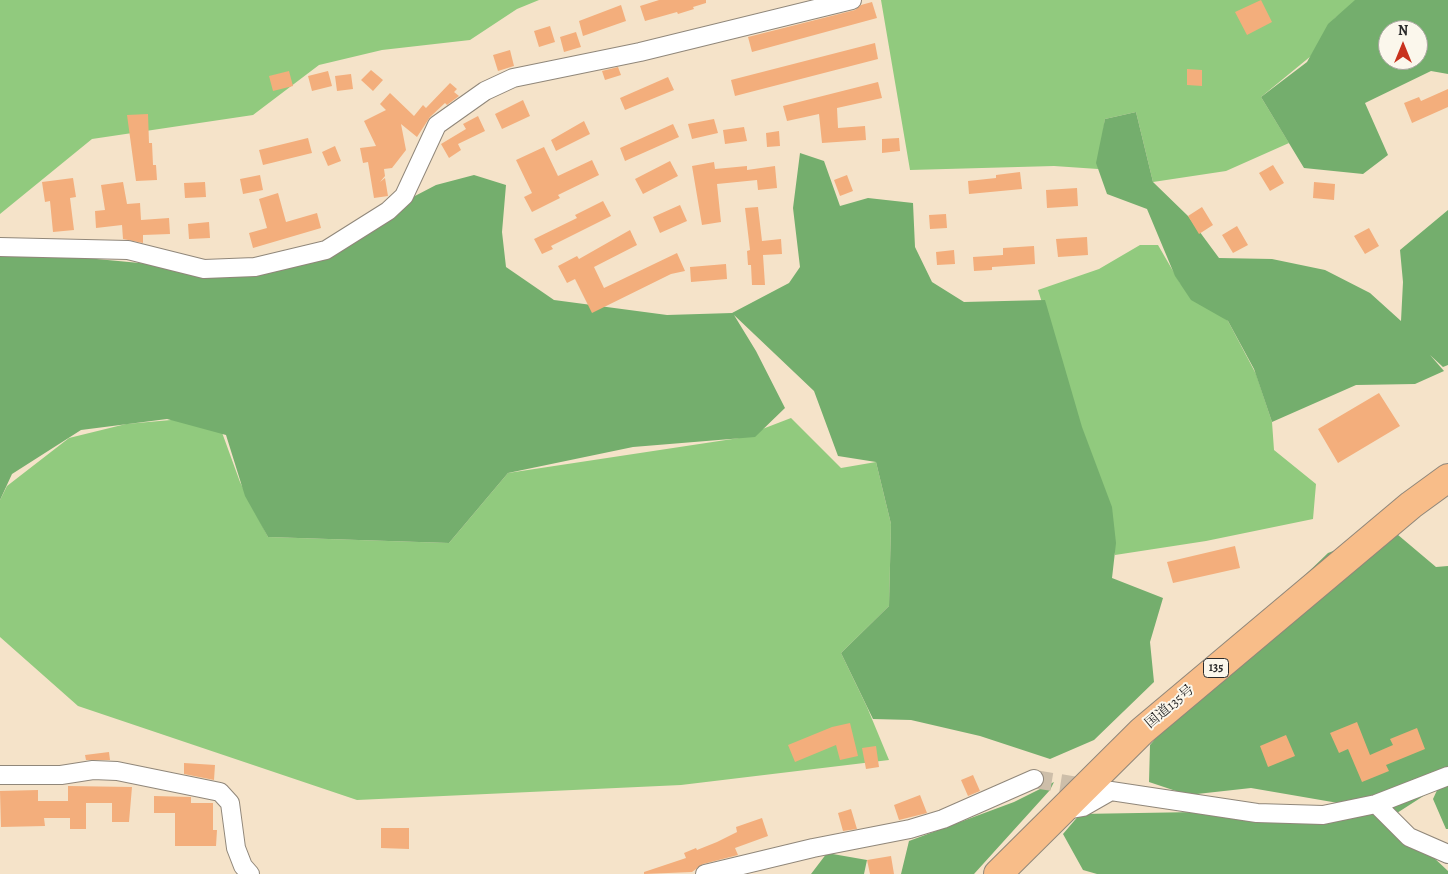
<!DOCTYPE html>
<html>
<head>
<meta charset="utf-8">
<style>
  body { margin:0 }
  #map { position:relative; width:1448px; height:874px; overflow:hidden; background:#f5e3c9; font-family:Alegreya,serif }
  canvas { display:block }
  .north { position:absolute; left:1378px; top:20px; width:50px; height:50px; box-sizing:border-box; background:#fbf7ec; border:1px solid #a8a59f; border-radius:50%; rotate:0deg; font-size:14px; font-weight:700; line-height:20px; text-align:center; color:#2b2b2b }
  .north::after { content:''; display:block; margin:auto; width:18px; height:22px; background:#c8321e; clip-path:polygon(50% 0,100% 100%,50% 72%,0 100%) }
</style>
</head>
<body>
<div id="map">
<canvas width="1448" height="874"></canvas>
<div class="north">N</div>
</div>
<script>
const g = document.querySelector('canvas').getContext('2d');
g.lineJoin = 'round';
function fill(path, color) {
  g.fillStyle = color;
  g.fill(path, 'evenodd');
}
function poly(rows) {
  const path = new Path2D();
  for (const r of rows) {
    path.moveTo(r[0], r[1]);
    for (let i = 2; i < r.length; i += 2) path.lineTo(r[i], r[i + 1]);
  }
  return path;
}
function stroke(path, color, width, dash) {
  g.strokeStyle = color;
  g.lineWidth = width;
  g.lineCap = dash ? 'butt' : 'round';
  g.setLineDash(dash || []);
  g.stroke(path);
}
function write(font, color, halo, rows, align = 'center') {
  g.font = font + ' Alegreya,"Noto Serif JP",serif';
  g.lineWidth = 4;
  g.setLineDash([]);
  g.textBaseline = 'middle';
  g.strokeStyle = halo;
  g.fillStyle = color;
  for (const [text, x, y, turn = 0] of rows) {
    g.save();
    g.translate(x, y);
    g.rotate((+turn || 0) * Math.PI / 180);
    g.textAlign = isNaN(turn) ? turn : align;
    if (halo) g.strokeText(text, 0, 0);
    g.fillText(text, 0, 0);
    g.restore();
  }
}
fill(poly([
  [0,0,539,0,517,9,470,40,382,50,319,65,253,115,92,139,0,214],
  [881,0,1360,0,1335,18,1311,56,1261,97,1289,143,1226,171,1153,182,1136,112,1105,119,1098,169,1054,166,910,170],
  [1140,245,1158,245,1180,283,1228,321,1256,374,1272,422,1274,450,1316,484,1313,519,1206,541,1115,555,1106,506,1038,290,1099,269],
  [216,416,240,482,268,537,449,543,508,473,739,438,791,418,841,468,876,462,891,524,889,606,841,653,867,707,889,760,681,785,357,800,78,706,0,637,0,500,7,486,69,438,126,424]
]), '#91ca7e');
fill(poly([
  [1355,0,1448,0,1448,74,1431,71,1365,103,1388,155,1363,174,1304,168,1261,97,1307,62,1328,24],
  [1388,30,1418,30,1418,60,1388,60],
  [1136,112,1153,182,1188,216,1219,258,1272,259,1325,270,1370,293,1401,321,1403,282,1400,250,1448,210,1448,365,1443,367,1430,355,1444,371,1415,384,1356,385,1272,422,1254,369,1228,321,1191,300,1175,276,1147,209,1107,194,1096,163,1105,119],
  [800,153,824,161,840,206,868,198,913,203,915,247,932,282,964,302,1045,300,1082,427,1112,507,1116,543,1112,578,1163,598,1150,642,1154,682,1094,740,1050,759,980,736,911,720,873,719,841,653,889,606,891,524,876,462,838,456,814,391,734,315,756,351,785,408,755,437,633,447,508,473,449,543,268,537,245,496,226,435,167,419,81,430,12,474,0,500,0,250,204,269,298,257,436,185,474,175,506,185,502,232,506,267,554,300,667,315,732,313,789,283,800,267,793,208],
  [1391,529,1436,567,1448,566,1448,829,1446,829,1433,799,1439,786,1397,813,1384,811,1448,871,1448,874,1097,874,1083,870,1063,834,1080,814,1373,809,1251,788,1188,795,1149,782,1150,745,1249,629,1328,553],
  [1054,782,1050,790,974,874,901,874,909,841,1014,802],
  [827,853,867,860,864,874,811,874]
]), '#74ae6d');
fill(poly([
  [659,0,706,0,706,3,693,7,694,9,678,14,677,12,645,21,640,6],
  [1261,0,1272,22,1247,35,1235,12],
  [872,2,877,18,752,52,748,37,855,10,861,5],
  [621,5,626,21,583,36,579,21],
  [550,26,555,42,539,47,534,31],
  [576,32,581,47,564,52,560,37],
  [875,43,878,59,735,96,731,80],
  [510,50,514,66,498,71,493,55],
  [618,67,621,75,605,80,602,71],
  [1187,69,1202,70,1202,86,1187,85],
  [371,70,383,80,373,91,361,80],
  [289,71,293,86,273,91,269,76],
  [328,71,332,86,312,91,308,76],
  [351,74,353,89,337,91,335,76],
  [668,77,674,90,625,110,620,98],
  [878,82,882,98,837,108,838,128,865,126,866,140,822,143,819,114,787,121,783,106],
  [450,83,457,89,454,92,459,96,447,105,445,103,430,117,417,137,401,124,406,150,392,168,384,169,385,176,380,182,385,178,388,196,374,198,368,162,363,163,360,148,376,146,364,121,386,110,380,104,390,93,414,116,423,105,426,108],
  [1448,89,1448,107,1412,123,1404,103,1419,97,1421,101],
  [523,100,530,116,502,129,495,114],
  [148,114,149,143,152,143,153,165,156,165,157,180,136,181,127,115],
  [478,116,485,131,458,144,461,150,449,158,441,144,466,129,463,124],
  [714,119,718,133,692,139,688,124],
  [584,121,590,134,556,151,551,140],
  [673,124,679,137,625,161,620,148],
  [744,127,747,141,725,144,723,130],
  [779,131,780,146,767,147,766,133],
  [308,138,312,153,263,165,259,150],
  [899,138,900,151,882,153,882,139],
  [335,146,341,161,328,166,322,152],
  [544,147,558,176,592,160,599,175,558,195,560,198,532,212,524,197,532,193,516,160],
  [670,161,678,176,643,194,635,179],
  [714,162,715,169,747,166,747,170,775,166,777,188,758,190,757,180,717,184,721,222,702,225,692,166],
  [1273,165,1284,183,1270,191,1259,173],
  [1020,172,1022,189,969,194,968,181,996,178,996,175],
  [260,175,263,190,243,194,240,179],
  [847,175,853,191,840,196,834,180],
  [73,178,76,197,70,198,74,230,53,232,50,201,45,202,42,182],
  [123,182,127,204,140,203,141,220,169,218,170,234,143,235,143,243,123,239,122,225,96,228,95,211,105,210,101,185],
  [205,182,206,197,185,198,184,183],
  [1314,182,1335,184,1334,200,1313,198],
  [1077,188,1078,206,1047,208,1046,190],
  [278,193,286,222,317,213,321,228,253,248,249,233,267,228,259,199],
  [603,201,611,216,551,246,553,249,542,254,534,239,577,218,575,215],
  [680,205,687,221,660,233,653,217],
  [758,207,762,241,781,239,782,254,763,255,765,285,752,285,751,265,748,265,747,251,750,250,745,208],
  [1202,207,1213,225,1199,234,1188,216],
  [946,214,947,228,930,229,929,215],
  [209,222,210,238,189,239,188,224],
  [1237,226,1248,245,1233,253,1222,235],
  [1369,228,1379,246,1365,254,1354,236],
  [630,230,637,245,594,267,604,288,677,253,685,271,671,274,592,313,575,279,567,283,558,266,577,256,579,259],
  [1087,237,1088,255,1058,257,1056,239],
  [1034,246,1035,264,992,267,992,270,974,271,973,257,1003,255,1003,248],
  [954,250,955,264,937,265,936,252],
  [726,264,727,279,691,282,690,267],
  [1379,393,1400,426,1338,463,1318,429],
  [1235,546,1240,568,1173,583,1167,562],
  [1357,722,1370,755,1393,745,1390,739,1417,728,1425,749,1386,765,1389,771,1362,782,1348,749,1339,753,1330,733],
  [850,723,858,756,840,760,836,745,795,762,788,745,832,727],
  [1286,735,1295,756,1268,767,1260,746],
  [876,746,879,767,866,769,862,748],
  [109,752,110,760,86,760,85,755],
  [184,763,215,765,214,780,184,774],
  [973,775,980,791,968,796,961,780],
  [68,786,132,787,129,822,112,822,112,803,86,803,86,829,70,829,70,818,44,818,45,826,1,827,0,791,38,790,38,801,68,801],
  [920,795,927,813,899,820,894,805],
  [154,796,191,797,191,803,213,803,213,830,217,830,216,846,175,846,175,813,154,813],
  [851,809,857,829,843,831,838,813],
  [762,818,768,836,735,848,738,855,703,864,692,872,644,874,644,872,686,858,684,853,696,848,697,850,717,842,737,832,736,827],
  [381,828,409,828,409,849,381,848],
  [891,856,894,874,870,874,867,860]
]), '#f3ae7c');
stroke(poly([
  [1034,779,1091,788]
]), '#cdbea9', 18, [18, 9]);
const street = poly([
  [0,247,128,250,204,269,255,267,326,250,388,211,404,196,437,125,485,91,513,78,640,52,852,0],
  [0,775,61,775,93,770,117,771,220,792,230,803,236,848,243,866,250,874],
  [1376,804,1409,837,1448,854],
  [1066,810,1083,807,1111,791,1257,813,1323,815,1376,804,1448,776],
  [705,874,813,848,910,829,943,819,1034,779]
]);
const highway = poly([
  [998,874,1142,731,1411,505,1448,478]
]);
stroke(street, '#90877a', 20);
stroke(highway, '#90877a', 30);
stroke(street, '#fff', 18);
stroke(highway, '#f8bd89', 28);
for (const [x, y, w] of [
  [1216,668,25]
]) {
  const box = new Path2D();
  box.roundRect(x - w / 2, y - 9.5, w, 19, 4);
  g.fillStyle = '#fbf7ec';
  g.fill(box);
  stroke(box, '#2b2b2b', 1);
}
write('bold 12px', '#2b2b2b', null, [
  ["135",1216,668]
]);
write('14px', '#2b2b2b', '#fbf7ec', [
  ["国道135号",1170,707,-40]
]);
</script>
</body>
</html>
